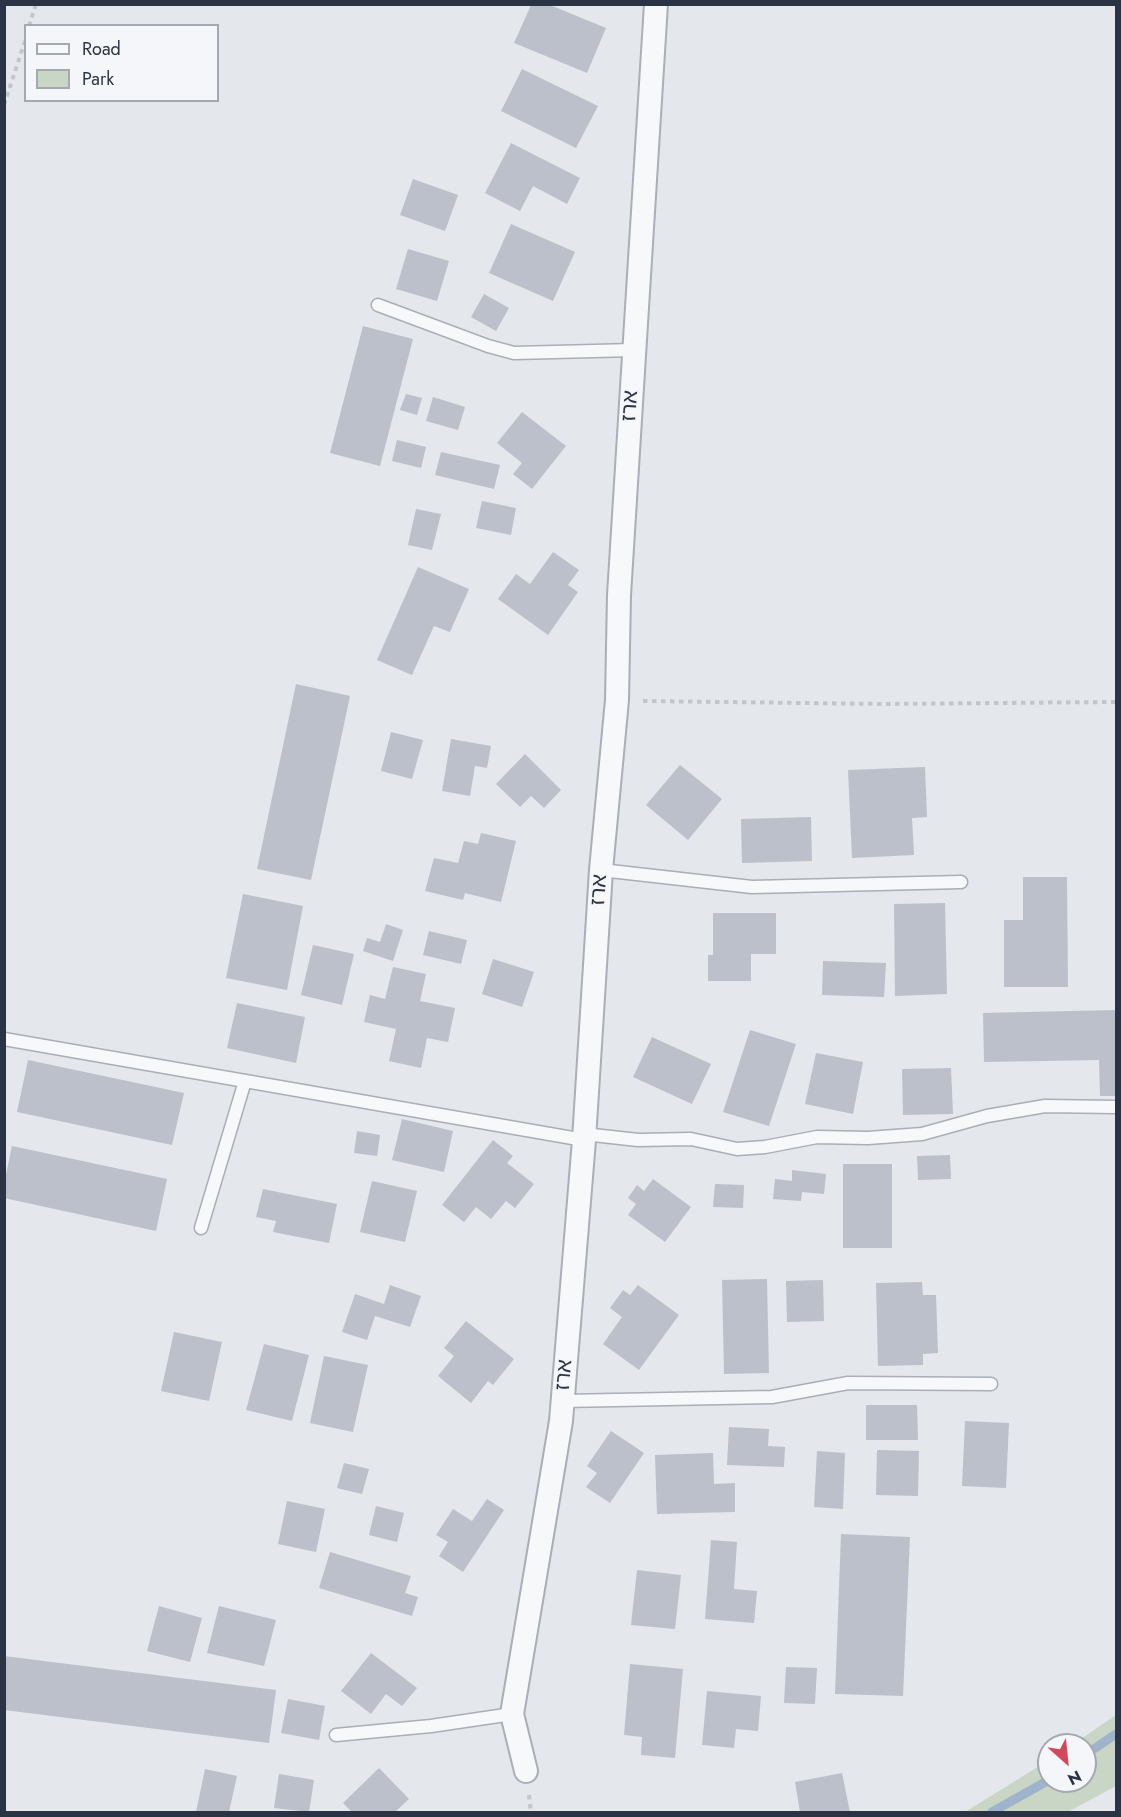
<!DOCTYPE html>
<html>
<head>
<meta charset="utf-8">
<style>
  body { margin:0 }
  #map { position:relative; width:1121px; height:1817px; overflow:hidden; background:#e4e7ec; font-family:Jost,sans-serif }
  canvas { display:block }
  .frame { position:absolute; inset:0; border:6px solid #2b3445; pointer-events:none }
  .legend { position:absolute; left:24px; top:24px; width:195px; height:78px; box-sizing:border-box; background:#f4f6f9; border:2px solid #a4a8b1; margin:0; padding:8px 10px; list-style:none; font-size:18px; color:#2b3445 }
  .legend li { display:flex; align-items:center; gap:12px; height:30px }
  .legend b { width:30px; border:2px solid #a4a8b1 }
  .north { position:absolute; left:1037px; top:1733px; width:60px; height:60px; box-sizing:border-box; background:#f4f6f9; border:2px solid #a4a8b1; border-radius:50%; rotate:153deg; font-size:16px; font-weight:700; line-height:24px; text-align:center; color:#2b3445 }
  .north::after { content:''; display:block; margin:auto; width:21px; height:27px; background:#d1495b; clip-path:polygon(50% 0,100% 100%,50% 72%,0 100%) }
</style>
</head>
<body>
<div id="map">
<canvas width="1121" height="1817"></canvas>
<div class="frame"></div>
<ul class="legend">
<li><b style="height:8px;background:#f7f8fa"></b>Road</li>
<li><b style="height:16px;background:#c9d6c5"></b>Park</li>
</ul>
<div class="north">N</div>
</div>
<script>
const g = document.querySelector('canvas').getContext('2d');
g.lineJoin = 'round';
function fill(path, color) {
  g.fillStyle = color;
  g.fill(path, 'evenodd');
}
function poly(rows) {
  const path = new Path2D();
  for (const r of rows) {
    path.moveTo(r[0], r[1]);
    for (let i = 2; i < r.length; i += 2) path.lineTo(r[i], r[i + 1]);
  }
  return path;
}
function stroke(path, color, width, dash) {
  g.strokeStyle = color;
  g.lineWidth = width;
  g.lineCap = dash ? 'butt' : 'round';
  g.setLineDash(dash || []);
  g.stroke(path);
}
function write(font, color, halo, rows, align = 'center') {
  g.font = font + ' Jost,"Noto Sans Hebrew",sans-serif';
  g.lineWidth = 4.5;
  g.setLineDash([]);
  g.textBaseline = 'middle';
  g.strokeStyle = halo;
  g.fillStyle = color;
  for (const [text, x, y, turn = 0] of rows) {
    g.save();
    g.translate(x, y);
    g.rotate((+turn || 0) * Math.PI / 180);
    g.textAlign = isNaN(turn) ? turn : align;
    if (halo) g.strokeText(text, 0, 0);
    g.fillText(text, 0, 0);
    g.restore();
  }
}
fill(poly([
  [1116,1715,1116,1786,1068,1812,965,1812,1049,1760,1049,1781,1085,1781,1085,1745,1072,1745]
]), '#c9d6c5');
stroke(poly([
  [1085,1755,1116,1734],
  [992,1812,1049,1780]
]), '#9fb4cc', 9);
fill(poly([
  [531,5,550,5,606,28,587,73,514,43],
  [522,69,598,106,576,148,501,111],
  [511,143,580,178,567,204,533,186,520,211,485,193],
  [413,179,458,195,445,231,400,215],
  [511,224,575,252,553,301,489,273],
  [408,249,449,261,437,301,396,289],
  [484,294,509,308,496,331,471,317],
  [363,326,413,339,380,466,330,453],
  [406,394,422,398,417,415,400,410],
  [433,397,465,407,458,430,426,421],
  [522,412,566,446,532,489,513,474,522,463,497,443],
  [397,440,426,447,421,468,392,461],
  [441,452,500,465,494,489,435,475],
  [482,501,516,508,511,535,476,528],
  [416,509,441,514,432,550,408,545],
  [553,552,579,570,568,585,578,592,548,635,498,599,516,574,530,584],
  [418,567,469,589,450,632,434,626,412,675,377,660],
  [296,684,350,696,311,880,257,869],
  [391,732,423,740,412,779,381,771],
  [451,739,491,746,487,768,475,766,470,796,442,791],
  [525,754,561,790,544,808,531,796,520,807,496,784],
  [680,765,722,799,688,840,646,805],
  [925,767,927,817,912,818,914,855,852,858,848,770],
  [811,817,812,861,742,863,741,819],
  [481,833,516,841,501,902,465,893,463,900,425,891,434,858,458,863,464,841,478,844],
  [1023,877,1067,877,1068,987,1004,987,1004,920,1023,920],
  [243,894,303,906,287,990,226,978],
  [945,903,947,994,895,996,894,904],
  [713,913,776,913,776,954,751,954,751,981,708,981,708,955,713,955],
  [386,924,403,930,393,961,363,951,367,938,380,942],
  [429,931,467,940,461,964,423,955],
  [313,945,354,954,342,1005,301,995],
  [493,959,534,972,522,1007,482,994],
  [823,961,886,963,884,997,822,995],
  [393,967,426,974,420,1001,455,1008,448,1042,427,1038,421,1068,389,1061,396,1029,364,1022,370,995,385,999],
  [237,1003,305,1017,296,1063,227,1048],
  [1116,1010,1116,1096,1100,1096,1099,1060,984,1062,983,1013],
  [750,1030,796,1044,769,1126,723,1112],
  [652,1037,711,1064,692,1104,633,1077],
  [816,1053,863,1062,853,1114,805,1104],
  [28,1060,184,1093,172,1145,17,1112],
  [951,1068,953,1114,903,1115,902,1069],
  [402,1119,453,1131,444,1172,392,1160],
  [357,1131,380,1135,377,1156,354,1153],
  [493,1140,513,1156,507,1163,534,1184,515,1208,506,1201,491,1219,476,1207,464,1222,442,1205],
  [12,1146,167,1179,156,1231,4,1198,4,1184],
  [950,1155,951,1179,918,1180,917,1156],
  [843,1164,892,1164,892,1248,843,1248],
  [792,1170,826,1174,824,1194,802,1192,801,1201,773,1199,775,1179,792,1181],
  [653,1179,691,1207,665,1242,628,1215,636,1204,628,1198,637,1185,644,1191],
  [372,1181,417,1191,405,1242,360,1232],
  [715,1184,744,1185,743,1208,713,1207],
  [263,1189,337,1204,329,1243,273,1232,276,1221,256,1217],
  [767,1279,769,1373,724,1374,722,1280],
  [823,1280,824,1321,787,1322,786,1281],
  [922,1282,923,1295,936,1295,938,1353,923,1354,923,1365,878,1366,876,1283],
  [390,1285,421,1296,410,1327,375,1316,367,1340,342,1332,355,1294,384,1304],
  [638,1285,679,1315,639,1370,603,1344,622,1317,610,1308,623,1290,630,1295],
  [466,1321,514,1359,493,1385,488,1381,471,1403,438,1376,454,1356,444,1348],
  [174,1332,222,1342,209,1401,161,1391],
  [264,1344,309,1355,292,1421,246,1410],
  [324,1356,368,1365,353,1432,310,1423],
  [866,1405,917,1405,918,1440,866,1440],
  [965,1421,1009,1423,1006,1488,962,1486],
  [729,1427,769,1429,768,1446,785,1447,784,1467,727,1465],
  [611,1431,644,1453,610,1503,586,1487,597,1473,587,1466],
  [877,1450,919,1451,918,1496,876,1495],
  [817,1451,845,1453,843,1509,814,1507],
  [713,1453,714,1484,735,1483,735,1512,657,1514,655,1455],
  [344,1463,369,1469,362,1494,337,1488],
  [487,1499,504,1510,463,1572,439,1556,448,1542,436,1535,453,1509,472,1521],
  [287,1501,325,1509,316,1552,278,1544],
  [376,1506,404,1513,397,1542,369,1535],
  [841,1534,910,1537,903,1696,835,1694],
  [711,1540,737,1542,734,1589,757,1591,754,1623,705,1619],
  [330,1552,411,1576,405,1593,418,1597,412,1616,319,1588],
  [637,1570,681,1575,675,1629,631,1625],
  [159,1606,202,1618,190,1662,147,1651],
  [219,1606,276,1620,264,1666,207,1653],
  [371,1653,417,1688,402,1706,386,1694,371,1714,341,1691],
  [4,1656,276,1690,269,1743,4,1710],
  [630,1664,683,1669,675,1758,641,1755,642,1737,624,1735],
  [786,1667,817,1668,815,1704,784,1703],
  [707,1691,761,1696,758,1731,736,1729,734,1748,702,1745],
  [288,1699,325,1706,319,1740,281,1733],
  [379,1768,409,1799,395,1812,352,1812,343,1803],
  [205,1769,237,1776,229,1812,196,1812],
  [842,1773,850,1812,800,1812,795,1782],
  [279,1774,314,1780,309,1812,274,1808]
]), '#bbc0ca');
const service = poly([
  [378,305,488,346,514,353,634,350],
  [601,870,752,887,961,882],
  [4,1039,584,1140],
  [584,1134,638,1140,691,1139,737,1149,765,1147,817,1137,868,1138,922,1134,987,1116,1045,1106,1116,1107],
  [201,1228,245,1081],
  [563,1401,772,1397,848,1383,991,1384],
  [336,1735,431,1726,512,1714]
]);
const minor = poly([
  [526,1771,512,1714,561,1421,584,1140,601,870,617,700,619,595,656,4]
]);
stroke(service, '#a9aeb7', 15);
stroke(minor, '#a9aeb7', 26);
stroke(poly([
  [29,26,36,4],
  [4,105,26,38],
  [643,701,884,704,1116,702],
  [529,1795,531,1812]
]), '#c2c5cb', 4, [4.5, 4.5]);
stroke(service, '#f7f8fa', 12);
stroke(minor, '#f7f8fa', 22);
write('21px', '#2b3445', '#f4f6f9', [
  ["ארז",631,406,-86],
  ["ארז",600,890,-86],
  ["ארז",565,1375,-85]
]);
</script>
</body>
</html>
